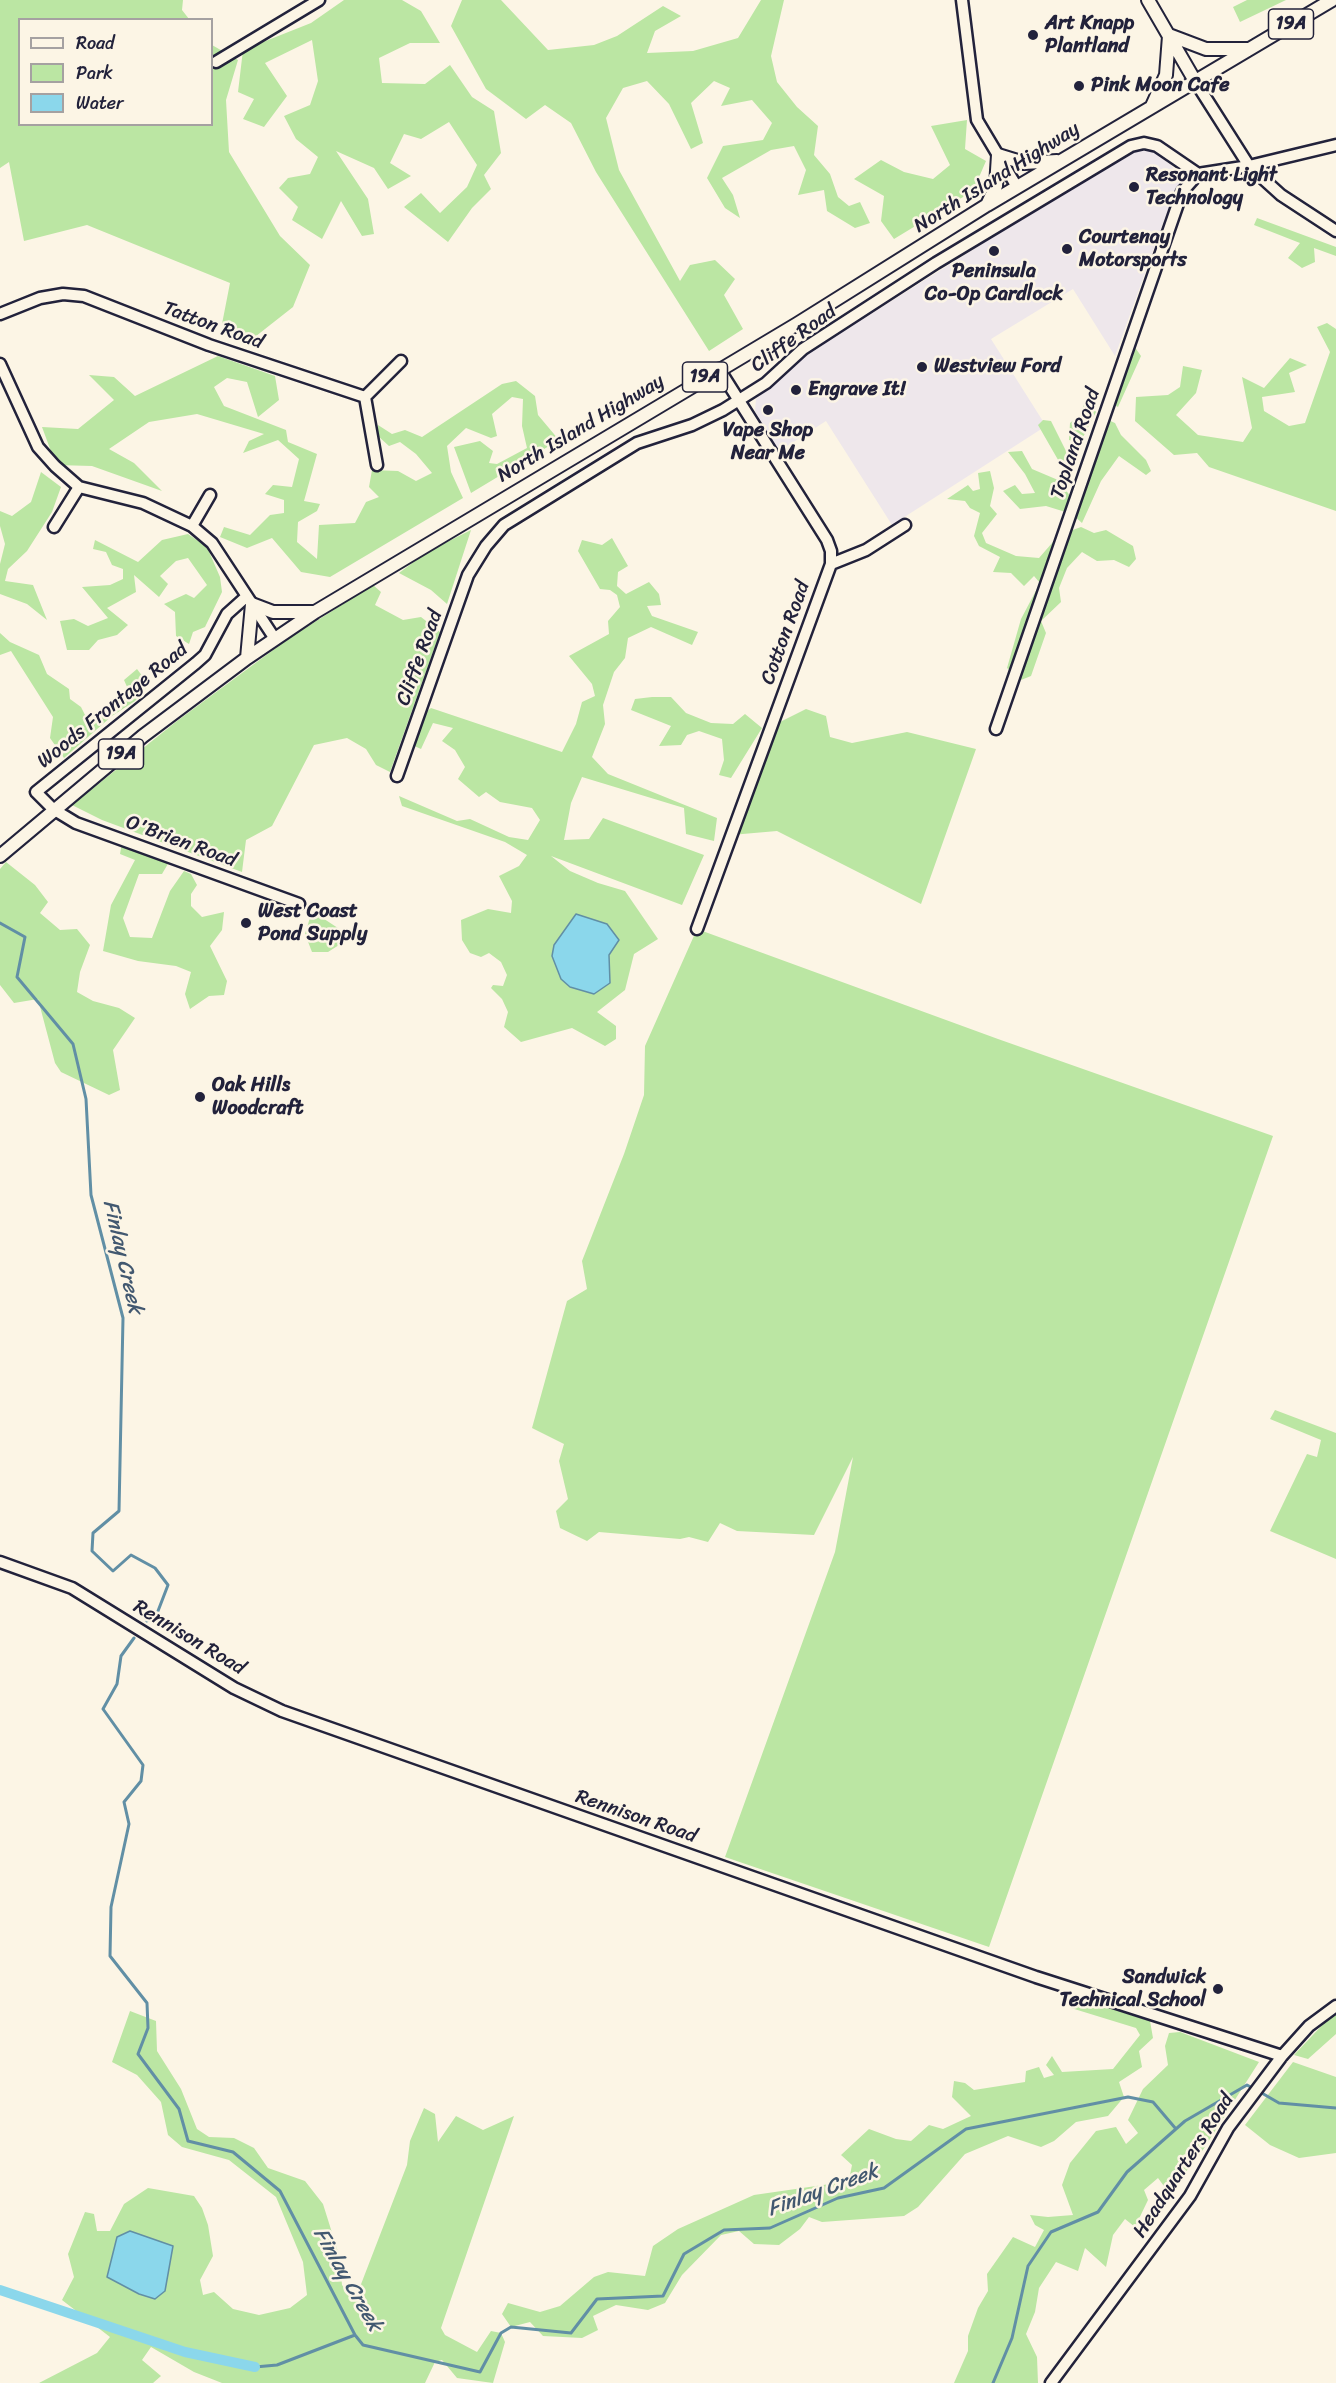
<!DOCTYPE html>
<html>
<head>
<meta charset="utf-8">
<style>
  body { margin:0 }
  #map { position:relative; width:1336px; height:2383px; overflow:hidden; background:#fcf5e5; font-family:Sriracha,sans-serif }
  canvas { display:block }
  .legend { position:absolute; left:18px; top:18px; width:195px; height:108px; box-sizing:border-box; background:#fcf5e5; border:2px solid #a5a1a1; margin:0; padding:8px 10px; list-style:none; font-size:18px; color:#22223b }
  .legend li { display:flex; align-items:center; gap:12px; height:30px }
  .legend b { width:30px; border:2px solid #a5a1a1 }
</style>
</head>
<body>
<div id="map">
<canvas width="1336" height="2383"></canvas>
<ul class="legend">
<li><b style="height:8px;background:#fcf5e5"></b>Road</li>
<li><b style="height:16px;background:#bbe6a3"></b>Park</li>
<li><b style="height:16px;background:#8bd7eb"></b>Water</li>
</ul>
</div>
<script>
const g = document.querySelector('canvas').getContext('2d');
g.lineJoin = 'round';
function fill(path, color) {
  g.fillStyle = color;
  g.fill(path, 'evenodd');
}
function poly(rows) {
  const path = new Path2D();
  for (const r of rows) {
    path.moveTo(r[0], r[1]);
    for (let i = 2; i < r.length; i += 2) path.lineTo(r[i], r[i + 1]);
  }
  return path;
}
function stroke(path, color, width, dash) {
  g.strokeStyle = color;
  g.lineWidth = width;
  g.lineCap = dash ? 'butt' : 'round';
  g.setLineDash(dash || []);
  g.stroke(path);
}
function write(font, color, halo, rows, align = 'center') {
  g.font = font + ' Sriracha,sans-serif';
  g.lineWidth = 5;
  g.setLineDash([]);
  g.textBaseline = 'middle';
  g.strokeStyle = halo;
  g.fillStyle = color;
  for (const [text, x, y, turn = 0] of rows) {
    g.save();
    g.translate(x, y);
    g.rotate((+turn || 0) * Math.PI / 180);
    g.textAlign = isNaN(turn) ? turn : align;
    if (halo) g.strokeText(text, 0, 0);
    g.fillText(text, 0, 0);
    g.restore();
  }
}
fill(poly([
  [1138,151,1153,151,1172,166,1182,182,1170,204,1115,356,1073,289,991,339,1046,426,892,525,826,421,778,452,755,411,756,399,793,363,1117,159]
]), '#eee7eb');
fill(poly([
  [0,0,183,0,182,10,189,19,20,20,20,124,212,124,212,45,238,60,226,100,229,152,280,236,310,265,293,307,251,340,222,324,230,283,87,225,24,241,9,162,0,168],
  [344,0,402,0,421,11,440,43,410,43,379,58,382,83,425,84,450,65,472,97,494,111,501,153,484,175,491,189,472,208,448,242,404,207,421,193,440,213,467,187,477,165,449,122,421,139,404,134,390,163,411,176,388,189,374,168,336,151,368,199,374,234,362,236,341,201,322,239,292,220,298,207,279,188,288,178,310,174,318,157,296,139,284,116,310,105,318,81,312,40,265,63,287,96,264,127,243,119,254,99,238,92,243,50,311,23],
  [462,0,501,0,548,50,594,45,617,36,663,6,681,16,655,31,647,53,693,51,738,38,761,0,784,0,771,56,777,82,797,107,818,126,814,155,830,174,838,197,849,206,860,202,870,223,855,228,827,211,824,190,798,195,806,170,794,146,771,150,722,178,733,195,740,218,725,208,707,178,723,146,763,140,772,123,752,100,721,106,730,88,714,81,691,103,703,143,691,149,669,104,647,81,623,88,606,118,619,170,680,281,690,265,715,260,735,279,724,295,743,329,709,351,596,172,571,123,545,105,526,119,486,89,451,26],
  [1247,0,1286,0,1240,22,1233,7],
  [967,120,965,149,986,161,973,191,894,239,881,221,884,196,854,179,881,160,904,172,933,179,950,165,931,126],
  [1257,218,1336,247,1336,256,1314,248,1315,262,1302,268,1288,258,1300,243,1254,225],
  [1327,323,1336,329,1336,511,1209,467,1197,453,1174,455,1135,421,1136,397,1168,395,1180,387,1183,366,1202,370,1196,393,1176,415,1198,435,1243,442,1252,428,1242,377,1264,388,1290,358,1307,365,1289,373,1295,392,1262,397,1264,411,1289,426,1305,423,1330,352,1317,327],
  [1134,346,1141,356,1118,407,1106,400],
  [218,356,275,376,279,400,258,417,247,382,227,378,214,387,224,406,286,430,288,442,317,454,304,501,320,504,317,511,298,522,297,542,317,559,319,525,355,523,366,502,379,497,369,487,372,470,398,471,416,481,432,473,416,454,400,442,389,446,378,436,378,425,392,434,405,430,422,437,502,384,516,381,535,396,538,415,559,440,471,493,454,447,480,441,493,451,489,463,497,464,527,448,522,426,523,399,512,397,492,414,497,436,491,438,466,428,447,446,451,472,463,498,330,577,301,572,272,538,247,548,220,537,224,527,250,535,270,515,284,513,284,500,265,494,273,485,292,487,299,459,278,440,243,453,249,441,264,434,197,414,149,422,109,449,134,463,162,491,92,466,56,465,42,427,78,429,114,400,89,375,114,377,135,396],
  [1086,397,1096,412,1080,443,1069,440,1070,423,1081,414],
  [1101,417,1115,423,1121,435,1146,460,1151,471,1146,475,1119,456,1101,481,1082,523,1072,514,1046,506,1020,509,1003,491,1015,485,1022,494,1035,493,1025,474,1008,452,1022,451,1032,469,1058,480,1071,497],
  [1043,420,1051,421,1071,461,1061,465,1038,425],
  [990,471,994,488,990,506,997,514,982,533,986,543,1016,556,1039,558,1059,535,1081,527,1094,533,1106,530,1133,546,1136,559,1129,567,1114,560,1097,561,1082,552,1067,568,1059,588,1061,602,1041,621,1046,633,1031,676,1021,680,1007,668,1021,619,1040,583,1034,576,1024,586,1011,573,993,572,1000,557,979,546,974,536,980,513,970,508,965,501,947,499,968,485,973,491,980,489,978,473],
  [41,472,61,487,52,512,27,551,8,569,5,581,33,585,47,620,27,604,0,594,0,564,5,544,0,526,0,511,12,516,31,502],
  [471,530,447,604,431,590,399,573,427,552],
  [188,534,207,547,220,577,222,592,205,627,193,632,189,644,176,636,175,612,164,604,186,594,194,598,207,585,188,558,176,561,160,576,168,584,159,597,134,575,136,592,107,608,128,625,117,635,98,640,89,650,67,650,60,621,74,619,88,626,108,618,82,587,110,585,123,579,123,569,112,565,106,552,93,549,95,540,138,562,162,540],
  [612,538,628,566,618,572,617,586,626,594,649,582,659,594,661,605,647,606,652,616,698,632,692,645,651,627,628,638,625,658,614,672,603,705,605,724,592,757,608,774,717,818,714,841,686,834,684,808,582,777,571,803,564,840,589,839,603,818,704,855,682,905,551,856,570,871,598,883,625,891,658,939,634,954,625,990,597,1012,616,1026,616,1039,605,1046,572,1028,521,1042,504,1027,508,1012,502,999,491,988,493,985,503,986,507,975,501,962,489,953,481,957,470,953,462,940,461,920,488,909,511,913,512,901,499,876,519,866,527,855,505,842,402,806,399,796,457,821,470,819,509,837,528,840,540,820,532,808,500,802,486,792,479,797,458,779,465,767,455,750,442,741,453,728,433,723,421,749,410,744,421,716,431,708,562,752,576,724,582,702,595,696,592,684,569,656,609,634,608,621,620,607,617,595,610,590,600,589,578,551,582,540,602,545],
  [609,955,610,983,561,979,559,969],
  [373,585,381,592,375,605,403,620,421,617,440,632,390,772,376,765,366,749,347,738,314,745,272,826,246,840,242,872,102,820,72,805,177,721,288,639],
  [0,633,10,642,39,655,47,674,69,689,70,699,81,707,89,723,128,689,124,680,137,669,149,685,135,701,112,716,64,758,50,738,53,717,11,651,0,655],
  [652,697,671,697,686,713,711,723,733,724,745,714,762,728,731,778,719,775,724,760,722,739,699,731,687,735,681,745,659,746,671,726,631,710,635,699],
  [806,709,826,716,830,737,852,743,907,732,976,749,921,904,777,831,731,835,770,727],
  [122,843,169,862,162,874,139,874,123,918,130,937,152,938,170,891,184,871,191,874,197,885,191,894,191,906,202,917,224,912,222,930,210,946,227,981,224,995,209,996,190,1009,185,994,191,972,176,966,138,961,103,951,111,905,135,860,120,854],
  [6,862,35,885,48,902,40,913,60,930,77,929,90,945,80,972,77,992,93,1001,119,1008,135,1018,113,1050,120,1090,109,1095,61,1072,55,1063,38,999,14,1003,0,985,0,869],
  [312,911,344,932,339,945,328,952,312,952,305,934],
  [697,929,998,1039,1273,1136,989,1947,725,1857,835,1552,853,1457,814,1535,737,1531,720,1523,708,1542,689,1537,680,1539,599,1532,587,1541,560,1528,556,1511,568,1499,559,1461,564,1444,532,1428,567,1301,587,1289,582,1261,624,1154,644,1095,645,1046],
  [1275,1410,1336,1433,1336,1559,1270,1531,1307,1454,1317,1457,1321,1440,1270,1419],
  [1077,1998,1150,2021,1153,2038,1139,2051,1142,2067,1119,2082,1124,2097,1108,2116,1076,2122,1054,2141,1041,2147,1008,2136,965,2154,918,2207,904,2216,822,2222,809,2217,800,2229,779,2245,754,2244,739,2231,721,2235,682,2275,665,2303,648,2310,616,2305,593,2316,598,2330,582,2338,543,2336,530,2322,511,2327,502,2314,508,2303,540,2312,560,2306,594,2277,608,2272,645,2276,653,2246,678,2229,754,2195,830,2184,850,2175,852,2165,841,2155,869,2129,896,2139,911,2141,929,2125,943,2129,971,2116,952,2097,954,2081,965,2083,974,2090,1025,2082,1026,2071,1039,2067,1044,2078,1054,2075,1046,2065,1052,2056,1062,2072,1113,2069,1140,2035,1136,2028,1071,2008],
  [130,2011,156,2021,157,2051,181,2089,197,2129,209,2137,234,2138,254,2148,268,2168,305,2181,323,2204,339,2255,342,2285,349,2294,358,2292,407,2165,410,2141,424,2108,435,2114,438,2142,456,2116,483,2130,514,2116,441,2328,445,2335,477,2352,491,2331,501,2333,505,2342,493,2383,457,2378,442,2360,435,2362,425,2383,222,2383,194,2372,151,2347,142,2360,161,2376,153,2383,39,2383,97,2353,110,2337,62,2300,74,2277,68,2254,85,2212,94,2214,97,2231,110,2231,124,2204,148,2188,194,2196,202,2208,208,2225,213,2256,200,2280,203,2295,214,2292,233,2309,259,2315,290,2308,307,2295,303,2262,276,2197,229,2160,182,2147,168,2135,161,2102,137,2075,112,2062],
  [1336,2014,1336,2034,1308,2059,1294,2055,1328,2019],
  [1180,2032,1259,2062,1201,2153,1169,2193,1158,2178,1144,2190,1148,2200,1135,2227,1125,2219,1113,2235,1106,2267,1085,2248,1078,2271,1056,2262,1039,2288,1035,2312,1026,2334,1037,2357,1038,2383,954,2383,968,2351,968,2336,978,2308,988,2291,987,2274,1013,2237,1035,2247,1044,2230,1035,2225,1030,2215,1048,2217,1073,2215,1062,2185,1070,2163,1096,2131,1116,2127,1126,2144,1138,2133,1128,2120,1143,2089,1168,2065,1165,2046,1169,2033],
  [1293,2062,1336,2077,1336,2153,1299,2158,1270,2145,1245,2125]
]), '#bbe6a3');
const water = poly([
  [576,914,607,924,619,940,609,955,610,983,594,994,570,987,561,979,552,956,554,945,576,914],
  [130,2231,173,2246,165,2291,155,2299,139,2294,107,2277,117,2237,130,2231]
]);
fill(water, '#8bd7eb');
stroke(water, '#618fa5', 1.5);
stroke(poly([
  [0,923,25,937,17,977,73,1044,86,1099,91,1195,123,1318,119,1511,93,1533,92,1551,113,1571,131,1555,155,1568,168,1585,158,1611,147,1621],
  [134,1638,121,1656,117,1684,103,1709,143,1765,141,1781,124,1802,129,1824,111,1907,110,1956,147,2003,148,2028,138,2054,179,2109,188,2141,233,2152,280,2191,355,2335,363,2345,480,2372,501,2333,511,2327,571,2333,597,2299,663,2296,684,2254,724,2230,770,2228,838,2198,884,2188,966,2129,1128,2097,1153,2102,1176,2129],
  [1260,2092,1279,2103,1336,2108],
  [255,2367,277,2365,355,2335],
  [993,2383,1012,2338,1028,2266,1051,2232,1098,2212,1127,2172,1185,2121,1247,2085,1254,2089]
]), '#618fa5', 3);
stroke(poly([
  [0,2290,185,2352,255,2367]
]), '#8bd7eb', 10);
const minor = poly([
  [962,0,977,120,1017,187],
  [216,62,319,0],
  [1195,81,1249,166,1281,195,1336,231],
  [0,314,40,298,63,294,84,296,209,345,365,397],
  [0,364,38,447,55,466,79,487,143,503,192,526,212,543,275,639],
  [365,397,377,465],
  [365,397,401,361],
  [192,526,210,495],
  [54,527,79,487],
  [831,564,866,550,905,525],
  [246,597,227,614,205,655,196,663,36,792,53,809,76,823,299,904],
  [996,729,1182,192,1198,174],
  [397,776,468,575,486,546,504,525,637,443,692,425,723,410,766,383,803,349,936,263,1131,146,1144,143,1157,146,1198,174,1249,166,1336,145],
  [697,929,831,564,831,551,827,540,719,369],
  [0,1562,72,1588,234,1688,282,1711,1036,1977,1282,2056],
  [1051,2383,1190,2196,1228,2128,1282,2056,1309,2026,1336,2006]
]);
const major = poly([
  [1148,0,1195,81],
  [1169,35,1206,49,1249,49],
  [1152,106,1166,75,1169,36],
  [987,205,996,186,998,155,1024,163,1057,161],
  [247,658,252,604,273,612,315,612],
  [0,856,143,736,247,658,315,612,797,324,987,205,1332,0]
]);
stroke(minor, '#22223b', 15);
stroke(major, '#22223b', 16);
stroke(minor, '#fcf5e5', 10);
stroke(major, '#fcf5e5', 12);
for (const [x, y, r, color] of [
  [1033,35,6,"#22223b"],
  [1079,86,6,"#22223b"],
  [1134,187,6,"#22223b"],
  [1067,249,6,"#22223b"],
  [994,251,6,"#22223b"],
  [922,367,6,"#22223b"],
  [796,390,6,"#22223b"],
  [768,410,6,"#22223b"],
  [246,923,6,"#22223b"],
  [200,1097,6,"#22223b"],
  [1218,1989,6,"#22223b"]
]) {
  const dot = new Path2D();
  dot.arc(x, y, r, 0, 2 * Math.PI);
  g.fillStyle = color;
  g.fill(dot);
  stroke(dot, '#fcf5e5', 2);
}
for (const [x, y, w] of [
  [1291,24,45],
  [705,377,45],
  [121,754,45]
]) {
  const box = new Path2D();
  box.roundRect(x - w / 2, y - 15, w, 30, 4.5);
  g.fillStyle = '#fcf5e5';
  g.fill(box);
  stroke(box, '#22223b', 1.5);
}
write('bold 18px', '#22223b', null, [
  ["19A",1291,24],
  ["19A",705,377],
  ["19A",121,754]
]);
write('bold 20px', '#22223b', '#fcf5e5', [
  ["Art Knapp",1045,24],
  ["Plantland",1045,47],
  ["Pink Moon Cafe",1091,86],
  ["Resonant Light",1146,176],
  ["Technology",1146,199],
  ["Courtenay",1079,238],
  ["Motorsports",1079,261],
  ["Peninsula",994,272,"center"],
  ["Co-Op Cardlock",994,295,"center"],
  ["Westview Ford",934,367],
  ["Engrave It!",808,390],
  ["Vape Shop",768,431,"center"],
  ["Near Me",768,454,"center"],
  ["West Coast",258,912],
  ["Pond Supply",258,935],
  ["Oak Hills",212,1086],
  ["Woodcraft",212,1109],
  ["Sandwick",1206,1978,"right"],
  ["Technical School",1206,2001,"right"]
], 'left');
write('20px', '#22223b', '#fcf5e5', [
  ["North Island Highway",997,178,-32],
  ["Tatton Road",213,326,20],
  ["Cliffe Road",794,339,-36],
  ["North Island Highway",581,429,-31],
  ["Topland Road",1076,444,-71],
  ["Cotton Road",786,633,-70],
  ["Cliffe Road",420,658,-70],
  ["Woods Frontage Road",113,706,-39],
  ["O'Brien Road",181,842,20],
  ["Rennison Road",189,1638,31],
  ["Rennison Road",636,1817,19],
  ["Headquarters Road",1184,2166,-57]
]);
write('italic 21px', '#425870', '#fcf5e5', [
  ["Finlay Creek",122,1257,77],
  ["Finlay Creek",823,2191,-20],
  ["Finlay Creek",347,2280,60]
]);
</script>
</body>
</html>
